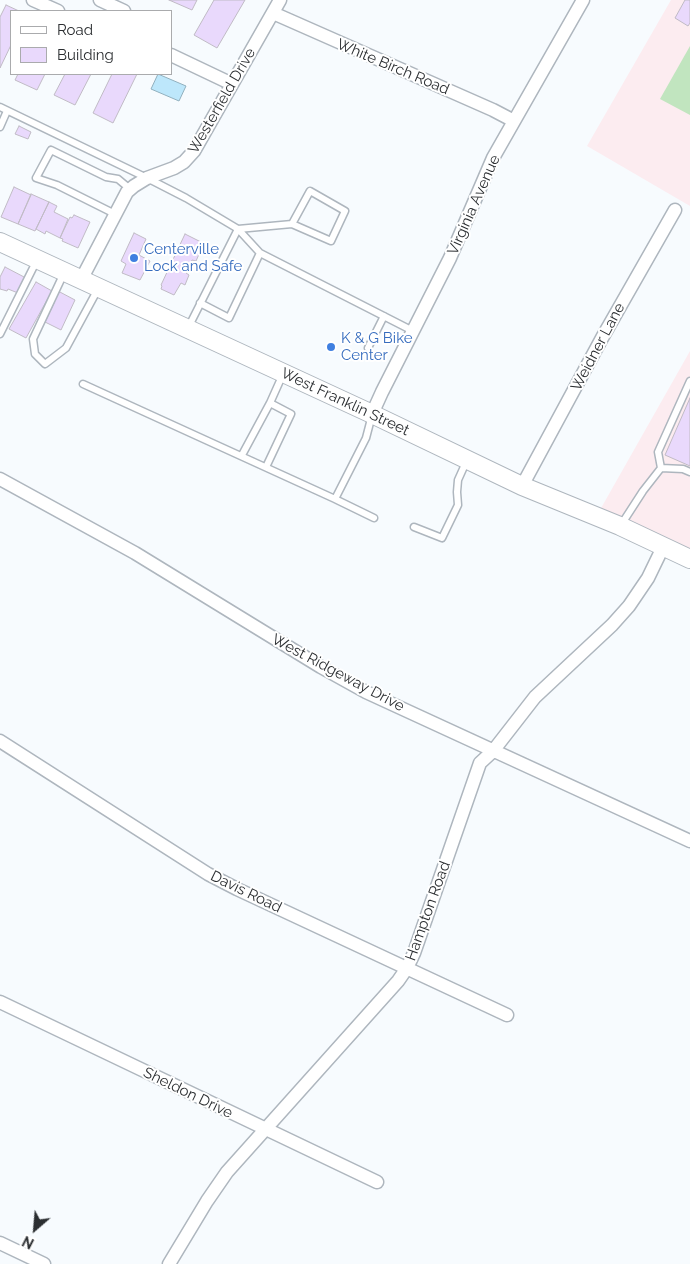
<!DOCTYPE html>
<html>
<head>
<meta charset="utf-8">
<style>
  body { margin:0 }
  #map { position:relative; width:690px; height:1264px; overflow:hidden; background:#f7fbfe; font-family:Raleway,sans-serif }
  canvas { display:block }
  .legend { position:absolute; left:10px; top:10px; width:162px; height:65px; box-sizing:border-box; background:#fff; border:1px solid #aaabad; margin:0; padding:6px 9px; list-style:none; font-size:15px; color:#2b2e31 }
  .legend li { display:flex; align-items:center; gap:10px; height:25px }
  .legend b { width:25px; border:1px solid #aaabad }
  .north { position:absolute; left:10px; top:1204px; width:50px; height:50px; -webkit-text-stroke:4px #fff; paint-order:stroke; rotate:207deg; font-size:14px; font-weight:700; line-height:20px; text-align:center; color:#2b2e31 }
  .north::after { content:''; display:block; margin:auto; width:18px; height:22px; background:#2b2e31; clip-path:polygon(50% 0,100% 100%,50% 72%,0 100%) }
</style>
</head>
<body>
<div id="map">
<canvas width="690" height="1264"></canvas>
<ul class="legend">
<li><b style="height:6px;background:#fff"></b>Road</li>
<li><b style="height:14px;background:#e9d9fc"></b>Building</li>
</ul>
<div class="north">N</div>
</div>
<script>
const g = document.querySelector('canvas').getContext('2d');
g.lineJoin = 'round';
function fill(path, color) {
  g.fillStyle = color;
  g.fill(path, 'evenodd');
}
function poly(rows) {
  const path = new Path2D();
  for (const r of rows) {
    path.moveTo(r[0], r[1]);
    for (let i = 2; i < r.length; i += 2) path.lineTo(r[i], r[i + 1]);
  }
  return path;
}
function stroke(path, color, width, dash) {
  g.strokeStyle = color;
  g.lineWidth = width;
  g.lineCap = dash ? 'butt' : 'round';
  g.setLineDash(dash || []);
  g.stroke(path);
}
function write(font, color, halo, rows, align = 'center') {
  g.font = font + ' Raleway,sans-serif';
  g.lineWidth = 4;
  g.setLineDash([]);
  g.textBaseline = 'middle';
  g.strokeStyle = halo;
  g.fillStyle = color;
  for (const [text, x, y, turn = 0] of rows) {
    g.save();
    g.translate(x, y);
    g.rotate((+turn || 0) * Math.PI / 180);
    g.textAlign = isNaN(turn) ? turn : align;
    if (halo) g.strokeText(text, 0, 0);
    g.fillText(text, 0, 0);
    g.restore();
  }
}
fill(poly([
  [671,0,690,0,690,206,587,146],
  [690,351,690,558,596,517]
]), '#fcecf0');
fill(poly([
  [690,46,690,115,660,99]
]), '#c1e5bf');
const water = poly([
  [158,74,186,86,179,101,151,89,158,74]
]);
fill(water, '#bde7fb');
stroke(water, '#91b0be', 1);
const building = poly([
  [169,0,197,0,192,10,169,0],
  [214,0,245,0,217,48,194,35,214,0],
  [685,0,690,0,690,23,688,26,675,18,685,0],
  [6,5,19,11,11,11,11,45,0,68,0,17,6,5],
  [18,74,45,74,37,90,15,80,18,74],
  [65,74,91,74,75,105,54,95,65,74],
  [112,74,137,74,113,123,93,113,112,74],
  [19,126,31,132,28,139,15,134,19,126],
  [14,187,31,195,18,224,1,217,14,187],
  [31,194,49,202,35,231,18,224,31,194],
  [49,202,57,206,54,212,68,219,60,238,46,231,45,234,36,229,49,202],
  [74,215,90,222,78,248,62,241,63,239,60,238,70,217,72,218,74,215],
  [134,233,146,239,139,255,150,261,140,280,122,273,126,264,121,261,134,233],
  [185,234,201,242,197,250,200,252,196,261,192,260,186,273,189,275,185,285,181,283,174,295,161,289,162,286,161,285,185,234],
  [5,267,26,278,18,293,8,289,7,291,0,289,0,277,5,267],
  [36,282,52,291,26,338,9,329,36,282],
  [58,291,75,300,61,330,45,322,54,303,52,303,58,291],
  [690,398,690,466,665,455,690,398]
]);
fill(building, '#e9d9fc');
stroke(building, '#c0bbc5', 1);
const service = poly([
  [0,107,147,178,186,198,238,229,188,328],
  [0,127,7,111],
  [115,214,57,185,36,178,51,150,106,177,118,179,130,189],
  [238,229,292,224,331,241,345,211,310,191,292,224],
  [238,229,260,253],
  [64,273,33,339,35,354,45,364,66,348,98,289],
  [200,303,229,318,260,253,413,331],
  [0,334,37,260],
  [368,348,384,316],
  [83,384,335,499],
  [270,403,283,374],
  [372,415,366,438,335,499,374,518],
  [242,455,270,403,291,414,266,467],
  [661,468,658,452,690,381],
  [621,525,643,491,661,468,683,469,690,472],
  [414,527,442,538,458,505,457,492,458,480,467,460]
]);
const minor = poly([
  [33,0,58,11],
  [100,0,124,11],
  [273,13,493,110,514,121],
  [171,55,232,84],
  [81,280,127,192,134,186,147,178,174,168,184,162,194,151,280,0],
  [372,414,382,392,450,258,493,158,583,0],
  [0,479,135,553,321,667,366,692,690,841],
  [522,486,602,338,675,210],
  [0,741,208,874,237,889,507,1015],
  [0,1002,377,1182],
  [0,1243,44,1264],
  [169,1264,207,1201,227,1172,398,981,407,968,414,953,480,763,493,751,535,697,612,625,629,606,648,578,663,547]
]);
const secondary = poly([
  [0,242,372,414,522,486,620,526,690,559]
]);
stroke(service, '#aeb6be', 9);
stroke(minor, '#aeb6be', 15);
stroke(secondary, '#aeb6be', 20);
stroke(service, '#fff', 6);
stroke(minor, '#fff', 12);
stroke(secondary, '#fff', 18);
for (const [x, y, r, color] of [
  [134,258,5,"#3f7fe0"],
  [331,347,5,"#3f7fe0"]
]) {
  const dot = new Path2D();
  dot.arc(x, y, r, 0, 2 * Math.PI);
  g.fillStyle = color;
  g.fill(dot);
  stroke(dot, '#fff', 2);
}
write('15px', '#2b2e31', '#fff', [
  ["White Birch Road",393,67,23],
  ["Westerfield Drive",222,101,-60],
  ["Virginia Avenue",474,205,-66],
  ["Weidner Lane",598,347,-62],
  ["West Franklin Street",345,402,25],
  ["West Ridgeway Drive",338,673,28],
  ["Davis Road",246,892,26],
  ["Hampton Road",428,911,-70],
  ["Sheldon Drive",188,1093,26]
]);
write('15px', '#366cbe', '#fff', [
  ["Centerville",144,249],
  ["Lock and Safe",144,266],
  ["K & G Bike",341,338],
  ["Center",341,355]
], 'left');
</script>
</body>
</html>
